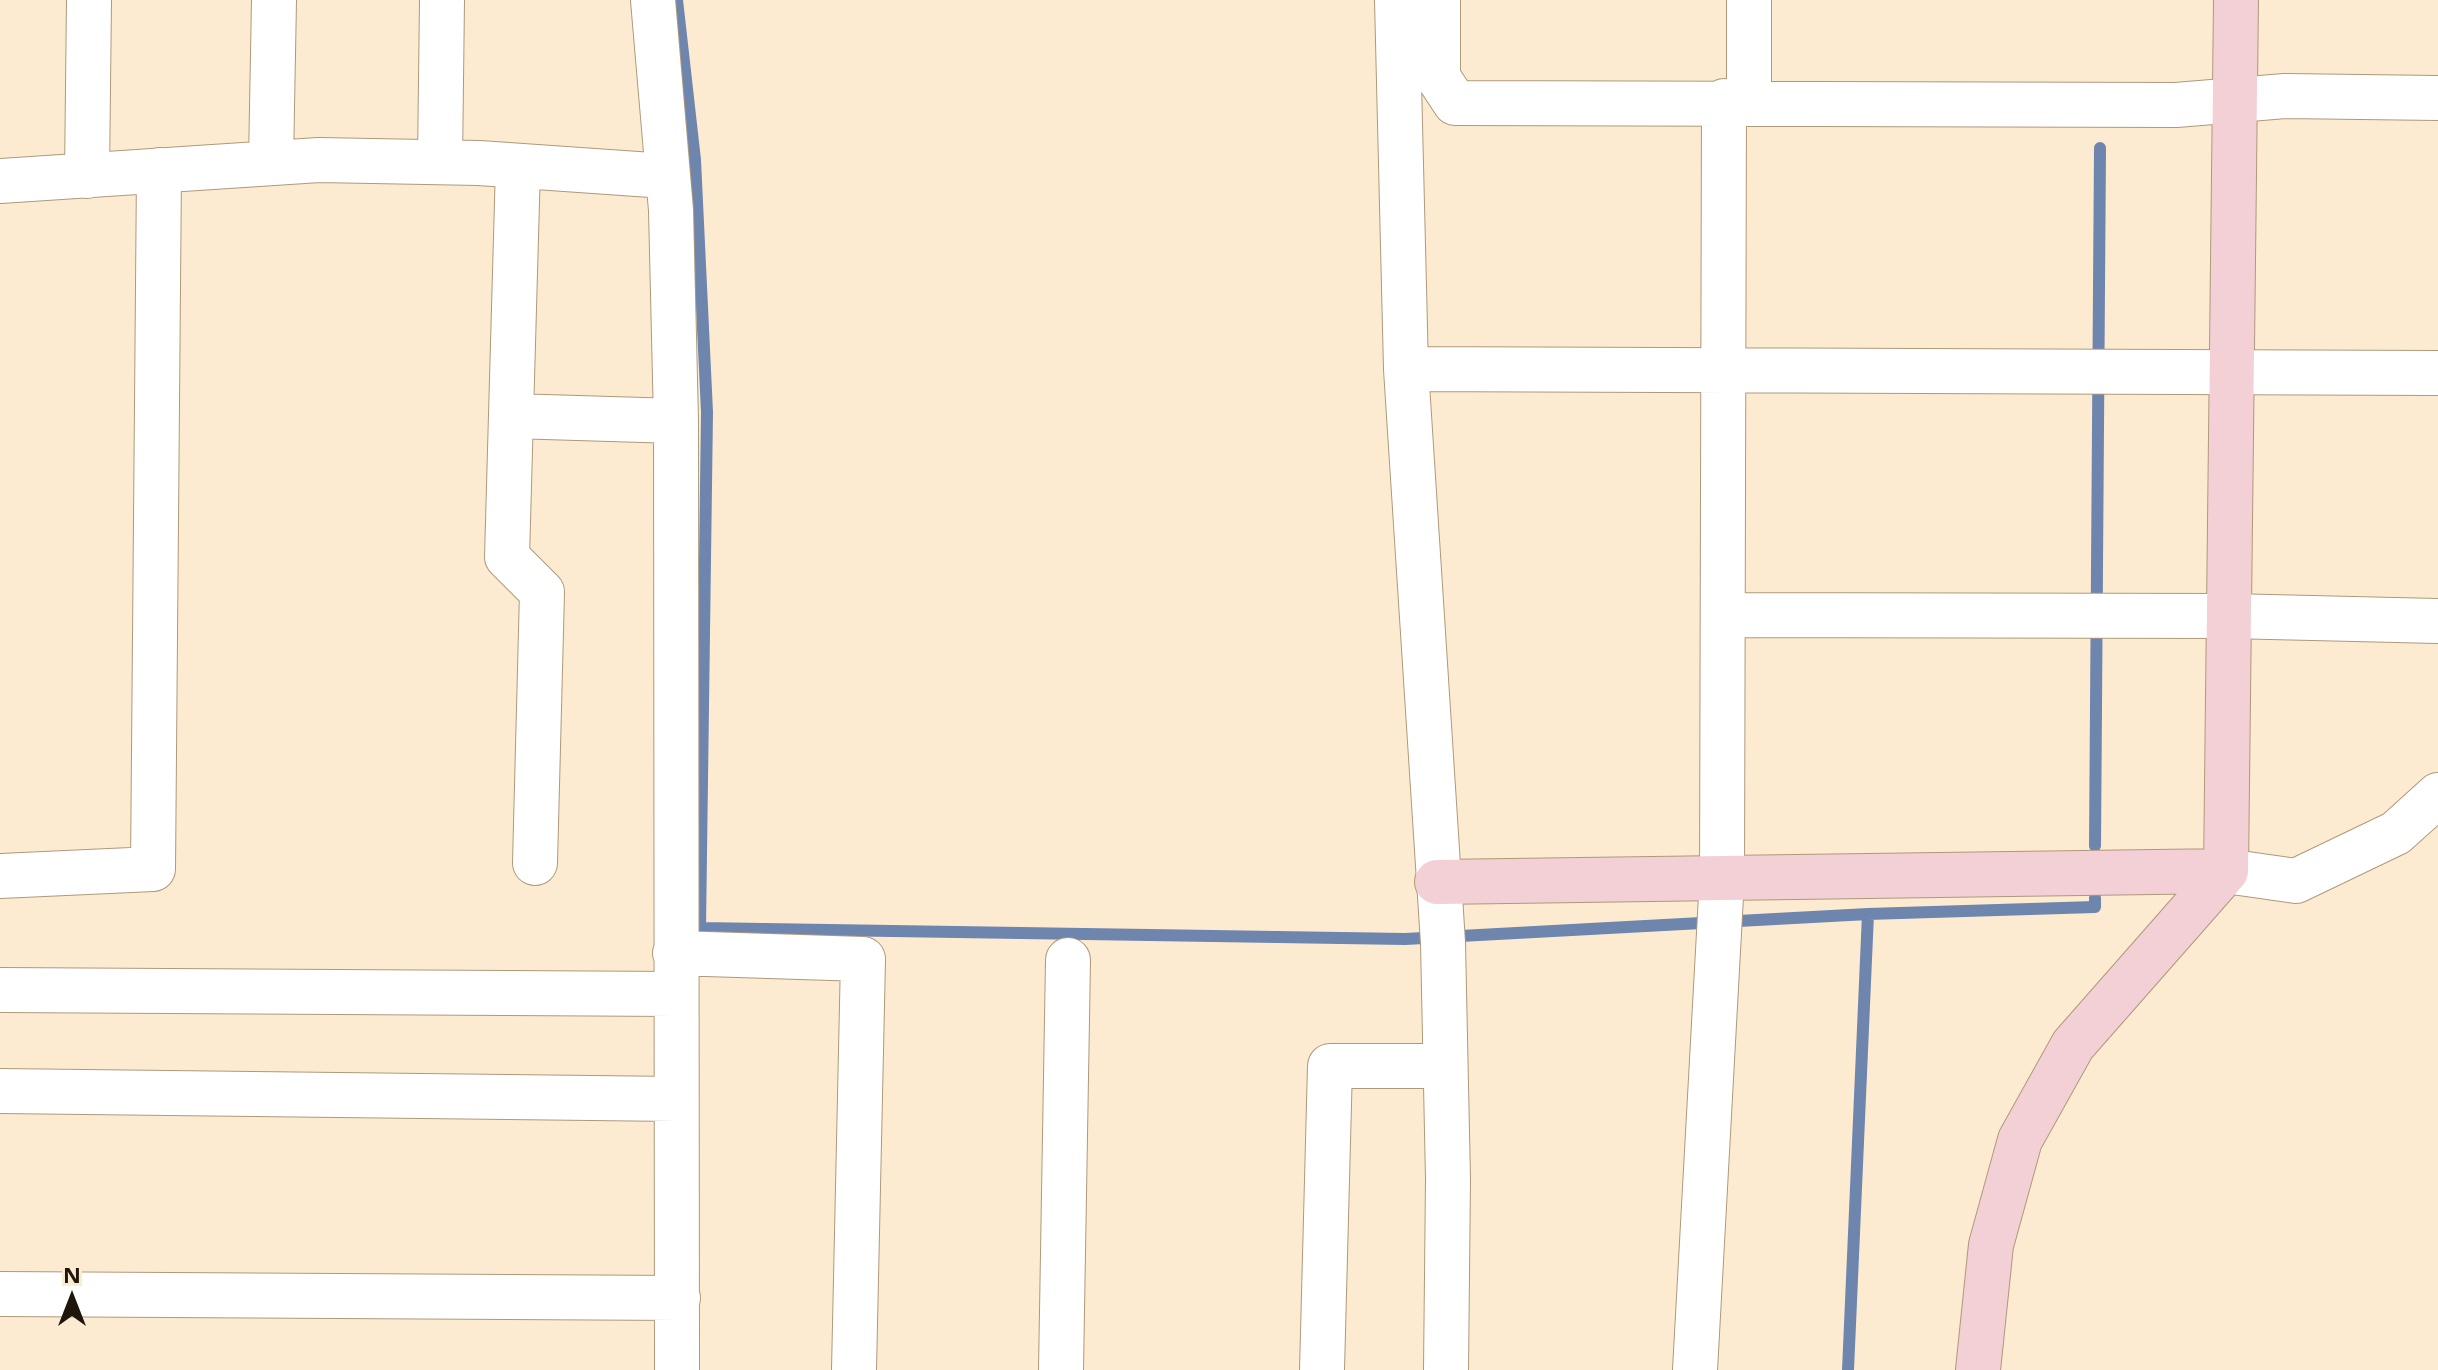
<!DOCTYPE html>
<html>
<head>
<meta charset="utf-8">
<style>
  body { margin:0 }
  #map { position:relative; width:2438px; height:1370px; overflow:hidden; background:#fdebd1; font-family:"Noto Sans",sans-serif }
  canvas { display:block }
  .north { position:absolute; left:32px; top:1258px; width:80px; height:80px; -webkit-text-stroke:6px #fdebd1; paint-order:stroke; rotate:0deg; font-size:22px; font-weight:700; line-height:32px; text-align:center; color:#1e160a }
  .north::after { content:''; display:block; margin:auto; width:28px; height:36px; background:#1e160a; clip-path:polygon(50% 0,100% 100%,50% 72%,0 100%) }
</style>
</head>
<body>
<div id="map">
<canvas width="2438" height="1370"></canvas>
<div class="north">N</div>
</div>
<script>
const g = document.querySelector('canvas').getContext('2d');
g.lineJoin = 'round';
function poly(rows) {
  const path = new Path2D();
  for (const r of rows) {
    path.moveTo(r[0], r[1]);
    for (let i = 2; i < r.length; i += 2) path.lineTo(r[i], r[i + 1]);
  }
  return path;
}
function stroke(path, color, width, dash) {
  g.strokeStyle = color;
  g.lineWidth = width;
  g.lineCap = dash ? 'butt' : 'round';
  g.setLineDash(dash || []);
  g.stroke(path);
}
stroke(poly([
  [677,0,695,160,707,412,700,928,1405,939,1868,914,1848,1370],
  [2095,846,2100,148],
  [1868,914,2095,907,2095,898]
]), '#6e85ad', 12);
const street = poly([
  [653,0,671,210,676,421,677,1370],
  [1397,0,1406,369,1443,943,1448,1179,1446,1370],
  [1438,0,1438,77,1455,103,2176,105,2285,96,2438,98],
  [1749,0,1749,101],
  [271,162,274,0],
  [440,162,442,0],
  [518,166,507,557,542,592,535,863],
  [87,176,89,0],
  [0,181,319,160,479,163,666,176],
  [1406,369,2438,373],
  [512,416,676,421],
  [1723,615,2228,616,2438,621],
  [2226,871,2296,881,2396,833,2438,795],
  [0,876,153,869,159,170],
  [675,953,863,959,854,1370],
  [0,990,675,994],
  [0,1091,676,1099],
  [0,1294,678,1298],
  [1061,1370,1068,960],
  [1322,1370,1330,1066,1443,1066],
  [1695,1370,1722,878,1724,101]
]);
const secondary = poly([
  [1437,882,2226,871],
  [1978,1370,1991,1245,2020,1140,2073,1045,2226,871,2236,0]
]);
stroke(street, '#ae997b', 46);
stroke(secondary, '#ae997b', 46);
stroke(street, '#fff', 44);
stroke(secondary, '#f2d0d6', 44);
</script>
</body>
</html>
